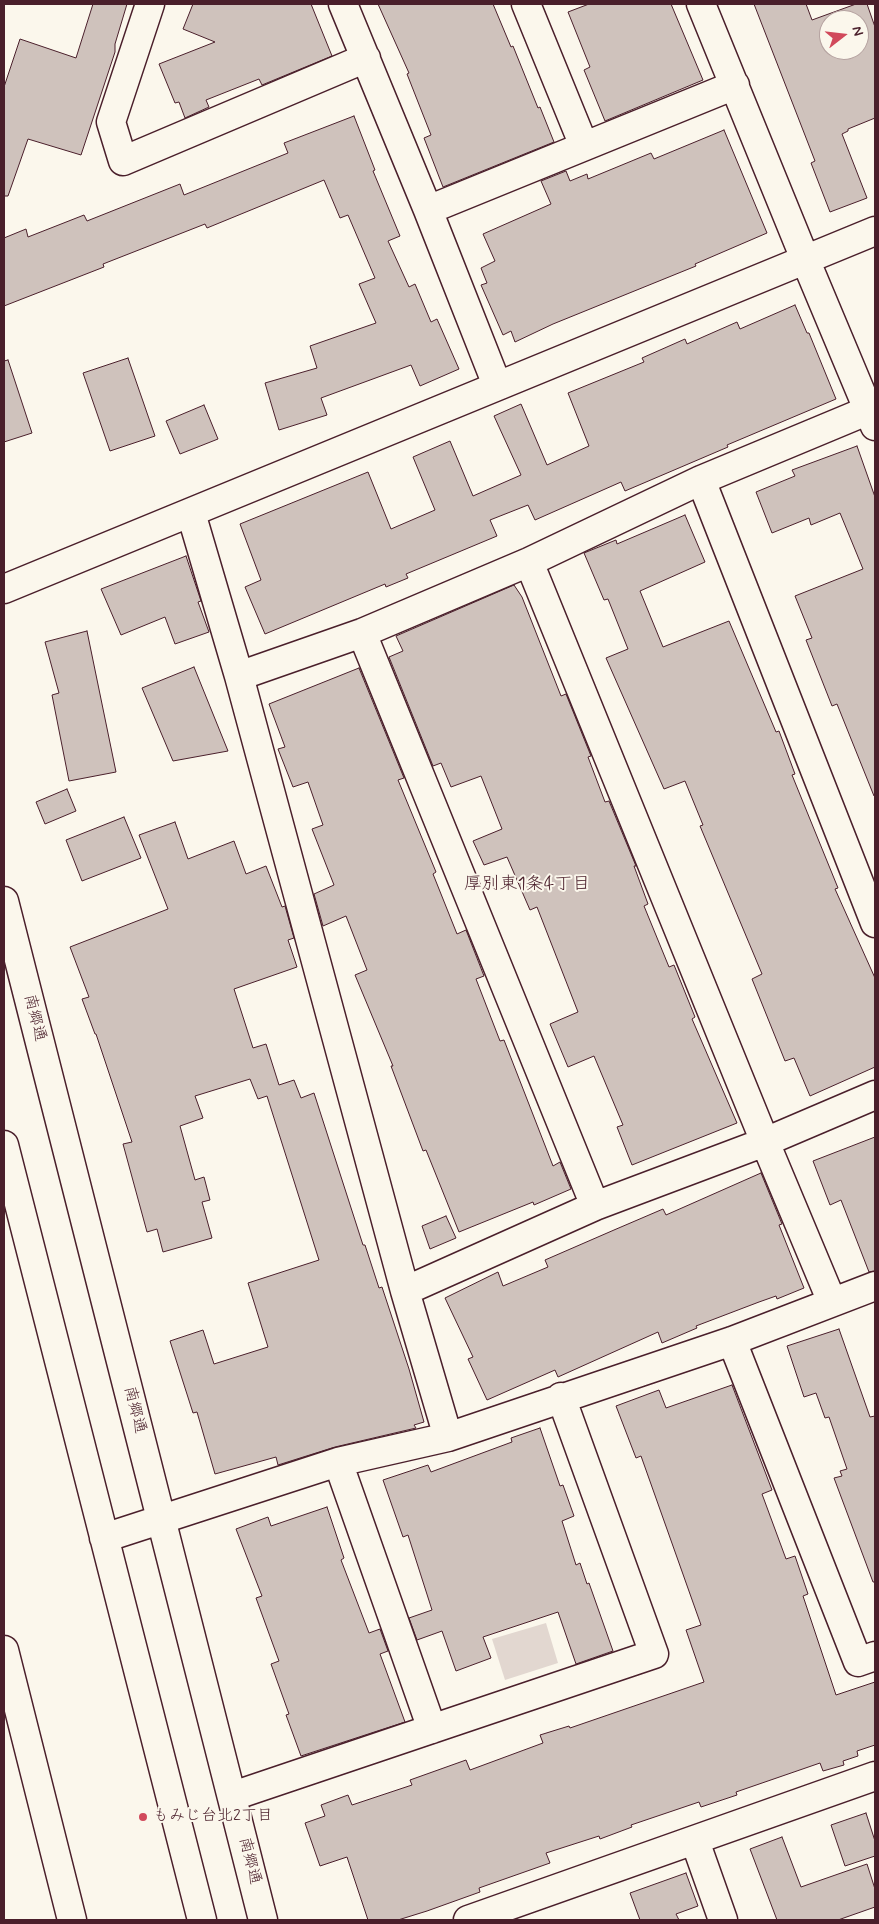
<!DOCTYPE html>
<html>
<head>
<meta charset="utf-8">
<style>
  body { margin:0 }
  #map { position:relative; width:879px; height:1924px; overflow:hidden; background:#fbf7ec; font-family:Mynerve,sans-serif }
  canvas { display:block }
  .frame { position:absolute; inset:0; border:5px solid #4a1f2b; pointer-events:none }
  .north { position:absolute; left:819px; top:10px; width:50px; height:50px; box-sizing:border-box; background:#fbf7ec; border:1px solid #b4a19f; border-radius:50%; rotate:74deg; font-size:14px; font-weight:700; line-height:20px; text-align:center; color:#4a1f2b }
  .north::after { content:''; display:block; margin:auto; width:18px; height:22px; background:#d1495b; clip-path:polygon(50% 0,100% 100%,50% 72%,0 100%) }
</style>
</head>
<body>
<div id="map">
<canvas width="879" height="1924"></canvas>
<div class="frame"></div>
<div class="north">N</div>
</div>
<script>
const g = document.querySelector('canvas').getContext('2d');
g.lineJoin = 'round';
function fill(path, color) {
  g.fillStyle = color;
  g.fill(path, 'evenodd');
}
function poly(rows) {
  const path = new Path2D();
  for (const r of rows) {
    path.moveTo(r[0], r[1]);
    for (let i = 2; i < r.length; i += 2) path.lineTo(r[i], r[i + 1]);
  }
  return path;
}
function stroke(path, color, width, dash) {
  g.strokeStyle = color;
  g.lineWidth = width;
  g.lineCap = dash ? 'butt' : 'round';
  g.setLineDash(dash || []);
  g.stroke(path);
}
function write(font, color, halo, rows, align = 'center') {
  g.font = font + ' Mynerve,"Klee One",sans-serif';
  g.lineWidth = 4;
  g.setLineDash([]);
  g.textBaseline = 'middle';
  g.strokeStyle = halo;
  g.fillStyle = color;
  for (const [text, x, y, turn = 0] of rows) {
    g.save();
    g.translate(x, y);
    g.rotate((+turn || 0) * Math.PI / 180);
    g.textAlign = isNaN(turn) ? turn : align;
    if (halo) g.strokeText(text, 0, 0);
    g.fillText(text, 0, 0);
    g.restore();
  }
}
fill(poly([
  [546,1623,558,1663,505,1680,492,1639]
]), '#e2d7d0');
const building = poly([
  [93,4,127,4,115,44,115,52,81,155,28,139,8,196,4,196,4,87,20,39,76,58,93,4],
  [193,4,311,4,332,56,262,85,259,79,206,100,209,107,185,118,179,102,175,103,159,64,215,42,183,29,193,4],
  [378,4,493,4,511,47,513,46,538,108,540,107,554,142,443,187,424,138,431,135,407,74,409,73,378,4],
  [589,4,671,4,703,80,605,121,584,70,590,67,568,12,589,4],
  [754,4,806,4,812,20,856,4,867,4,875,27,875,118,848,129,848,131,842,134,867,198,830,212,811,163,815,161,754,4],
  [829,20,859,20,859,50,829,50,829,20],
  [354,116,375,170,373,171,400,236,388,241,409,287,415,284,431,322,437,319,459,369,420,386,411,365,321,398,327,415,279,430,265,383,317,368,310,346,376,323,359,284,375,278,348,215,340,218,324,180,207,228,205,224,103,264,104,267,4,306,4,238,26,229,28,237,84,215,87,221,180,184,184,195,288,153,284,143,354,116],
  [724,130,767,233,695,264,696,266,553,324,515,342,511,331,503,335,481,285,487,283,481,268,495,261,483,234,551,204,541,181,566,171,570,181,587,174,588,179,651,153,654,159,724,130],
  [795,305,807,333,809,333,836,399,727,445,728,447,625,491,621,482,535,520,528,505,490,520,497,536,406,574,408,578,386,587,385,584,265,634,245,587,261,580,240,524,368,472,391,529,435,510,413,457,450,441,473,496,521,475,494,416,521,404,547,465,589,446,568,393,644,362,642,358,685,339,687,344,737,322,740,329,795,305],
  [128,358,155,436,110,451,83,373,128,358],
  [8,360,32,433,4,442,4,361,8,360],
  [204,405,218,439,180,454,166,421,204,405],
  [857,446,875,497,875,796,874,796,837,704,832,706,806,640,812,638,795,596,863,569,840,513,811,525,809,518,772,533,756,492,795,476,792,470,857,446],
  [685,515,705,562,640,591,663,647,729,621,776,732,779,731,795,774,792,775,838,888,835,889,875,978,875,1067,810,1096,794,1058,785,1061,752,979,762,974,700,826,703,825,685,781,664,789,606,658,628,649,608,599,604,600,584,553,616,540,617,544,685,515],
  [186,556,201,601,198,602,209,632,175,644,165,617,121,635,101,589,186,556],
  [514,585,522,597,561,696,566,694,591,756,588,757,605,802,609,801,636,866,634,866,648,904,644,906,669,967,674,965,695,1017,692,1019,737,1123,632,1165,617,1127,623,1125,594,1056,568,1067,550,1024,578,1012,537,907,530,910,507,857,484,865,473,841,502,829,481,776,451,787,441,763,433,766,389,657,403,651,396,636,514,585],
  [87,631,116,772,69,781,52,695,59,693,45,642,87,631],
  [194,667,228,751,173,761,142,688,194,667],
  [359,668,404,778,398,780,436,872,433,874,457,934,466,930,484,976,476,979,500,1041,504,1040,553,1166,560,1162,571,1189,534,1205,533,1202,459,1232,426,1150,423,1151,391,1066,393,1066,355,975,367,970,346,916,323,926,314,894,334,885,312,829,323,825,308,782,293,787,278,749,285,747,269,704,359,668],
  [67,789,76,811,45,824,36,802,67,789],
  [124,817,141,858,82,881,66,840,124,817],
  [175,822,188,859,234,841,246,874,266,866,282,907,285,906,294,938,288,940,297,967,234,989,253,1048,266,1044,279,1085,294,1080,301,1098,314,1093,363,1245,365,1245,379,1288,382,1287,409,1369,424,1422,414,1425,416,1428,335,1447,278,1465,276,1457,215,1474,197,1412,193,1413,170,1341,203,1330,214,1364,268,1347,248,1283,319,1260,267,1096,258,1099,250,1079,195,1096,203,1118,180,1126,195,1180,204,1177,210,1200,202,1202,212,1238,163,1252,157,1229,147,1232,123,1144,132,1142,96,1034,95,1034,82,999,89,997,70,947,168,909,139,835,175,822],
  [875,1137,875,1271,869,1272,841,1200,830,1205,813,1161,875,1137],
  [761,1173,782,1224,779,1225,804,1288,777,1299,776,1296,759,1302,696,1326,697,1328,662,1343,658,1332,558,1377,555,1370,487,1400,468,1359,473,1357,445,1298,498,1272,503,1286,548,1267,545,1260,614,1230,663,1209,666,1215,761,1173],
  [446,1216,456,1238,430,1249,422,1226,446,1216],
  [839,1329,870,1417,875,1416,875,1582,873,1582,834,1478,842,1476,840,1471,847,1469,829,1417,825,1418,816,1393,804,1397,787,1346,839,1329],
  [732,1385,772,1490,762,1494,786,1559,795,1556,808,1594,803,1596,836,1695,875,1682,875,1745,857,1751,858,1756,843,1761,844,1765,823,1771,820,1763,736,1792,737,1795,701,1807,699,1802,631,1825,632,1827,600,1839,599,1836,546,1853,550,1863,479,1888,480,1892,427,1911,398,1920,368,1920,347,1857,320,1866,305,1823,325,1816,321,1805,348,1795,352,1805,412,1785,410,1780,466,1760,470,1770,543,1743,540,1735,569,1726,570,1728,704,1682,686,1630,701,1625,641,1456,636,1458,616,1406,659,1390,666,1408,732,1385],
  [540,1428,560,1486,563,1485,574,1516,562,1521,576,1565,580,1563,587,1584,589,1583,613,1651,576,1664,558,1612,483,1637,491,1658,456,1671,442,1631,417,1640,409,1618,432,1610,408,1535,403,1537,383,1480,428,1465,431,1472,512,1442,511,1438,540,1428],
  [327,1507,344,1558,341,1560,369,1633,380,1629,388,1651,380,1654,405,1722,301,1756,286,1715,289,1714,271,1664,279,1661,256,1598,262,1596,236,1529,268,1517,271,1526,327,1507],
  [866,1813,875,1841,875,1856,845,1866,831,1825,866,1813],
  [782,1837,801,1887,867,1864,875,1889,875,1907,838,1920,777,1920,750,1849,782,1837],
  [686,1873,698,1906,676,1914,679,1920,640,1920,630,1893,686,1873]
]);
fill(building, '#cfc2bc');
stroke(building, '#4a1f2b', 1);
const minor = poly([
  [150,4,111,122,123,161,366,58],
  [343,4,428,210,497,385],
  [526,4,584,146],
  [701,4,805,259,875,426],
  [428,210,735,85],
  [701,480,875,923],
  [191,513,239,676,405,1291,448,1437],
  [529,562,765,1142,832,1302],
  [4,589,875,231],
  [362,633,595,1206],
  [239,676,362,633,529,562,701,480,869,410],
  [4,901,263,1920],
  [4,1145,202,1920],
  [405,1291,595,1206,765,1142,875,1095],
  [732,1341,858,1662,875,1656],
  [338,1462,432,1729],
  [104,1538,338,1462,448,1437,732,1341,875,1286],
  [4,1650,72,1920],
  [233,1796,654,1654,561,1397],
  [695,1841,723,1920],
  [468,1920,875,1776]
]);
stroke(minor, '#4a1f2b', 31);
stroke(minor, '#fbf7ec', 28);
for (const [x, y, r, color] of [
  [143,1817,5,"#d1495b"]
]) {
  const dot = new Path2D();
  dot.arc(x, y, r, 0, 2 * Math.PI);
  g.fillStyle = color;
  g.fill(dot);
  stroke(dot, '#fbf7ec', 2);
}
write('16px', '#4a1f2b', '#fbf7ec', [
  ["南郷通",34,1018,76],
  ["南郷通",134,1410,76],
  ["南郷通",249,1861,76]
]);
write('16px', '#4a1f2b', '#fbf7ec', [
  ["もみじ台北2丁目",153,1817]
], 'left');
write('18px', '#4a1f2b', '#fbf7ec', [
  ["厚別東1条4丁目",527,885]
]);
</script>
</body>
</html>
